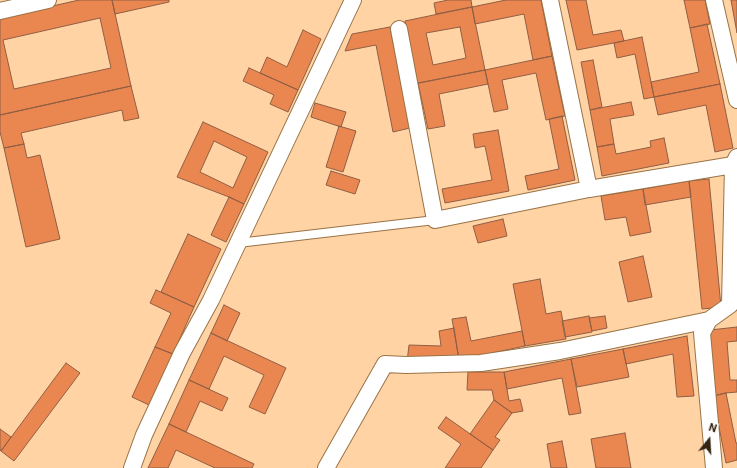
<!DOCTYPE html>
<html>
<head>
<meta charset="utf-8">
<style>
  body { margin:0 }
  #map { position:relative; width:737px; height:468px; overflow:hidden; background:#ffd3a4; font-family:Roboto,sans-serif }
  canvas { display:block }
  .north { position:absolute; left:689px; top:420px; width:40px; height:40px; -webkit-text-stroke:3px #fdfdfd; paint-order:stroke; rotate:18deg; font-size:11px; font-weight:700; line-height:16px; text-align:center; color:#332310 }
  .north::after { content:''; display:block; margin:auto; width:14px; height:18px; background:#332310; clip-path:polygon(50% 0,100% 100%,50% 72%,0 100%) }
</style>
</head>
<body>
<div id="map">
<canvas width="737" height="468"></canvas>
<div class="north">N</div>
</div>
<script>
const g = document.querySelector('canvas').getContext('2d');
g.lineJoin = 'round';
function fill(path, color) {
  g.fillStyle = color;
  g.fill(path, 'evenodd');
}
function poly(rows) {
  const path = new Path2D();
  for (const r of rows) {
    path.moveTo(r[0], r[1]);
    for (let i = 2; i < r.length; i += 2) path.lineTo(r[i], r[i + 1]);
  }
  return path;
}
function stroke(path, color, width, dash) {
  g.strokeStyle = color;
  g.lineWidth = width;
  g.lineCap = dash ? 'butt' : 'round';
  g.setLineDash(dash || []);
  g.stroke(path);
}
const building = poly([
  [79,0,112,0,131,86,0,115,0,18,79,0],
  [100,18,111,68,14,89,3,40,100,18],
  [112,0,169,0,169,2,115,14,112,0],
  [448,0,471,0,472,7,436,14,434,3,448,0],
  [506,0,541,0,552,56,533,60,524,14,475,24,472,7,506,0],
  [566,0,586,0,593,35,621,30,624,41,577,50,566,0],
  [684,0,705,0,710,24,690,28,684,0],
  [731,0,737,0,737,33,731,0],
  [472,7,485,70,414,84,411,72,415,71,405,21,472,7],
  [460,27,466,58,433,65,426,33,460,27],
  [707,24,720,84,654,97,651,82,699,72,690,28,707,24],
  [390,27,410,128,393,132,376,45,345,51,352,34,390,27],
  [303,30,321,39,298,90,260,73,267,57,287,67,303,30],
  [642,37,654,97,644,99,635,54,617,58,614,43,642,37],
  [552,56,565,116,546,120,536,73,502,80,508,109,494,112,485,70,552,56],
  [593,60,602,107,590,110,581,62,593,60],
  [249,68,298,90,288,112,270,104,274,95,243,81,249,68],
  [485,70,488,84,439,94,445,126,428,129,418,83,485,70],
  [720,84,733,148,715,152,706,105,658,115,654,97,720,84],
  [131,86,139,118,124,121,122,110,21,133,24,144,4,148,0,132,0,115,131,86],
  [631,102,634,115,610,119,614,144,597,147,590,110,631,102],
  [315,103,346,112,341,127,311,117,315,103],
  [562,116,575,180,528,190,525,176,559,169,549,119,562,116],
  [203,122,268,152,244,204,229,197,177,177,203,122],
  [214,141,247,157,233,188,200,172,214,141],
  [339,126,356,131,343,172,326,167,339,126],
  [498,130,509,191,445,203,442,189,492,180,485,146,475,148,473,134,498,130],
  [664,138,669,163,602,176,597,147,614,144,616,154,651,147,650,141,664,138],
  [24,144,27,158,40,155,60,239,26,247,4,148,24,144],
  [331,171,360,180,355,194,326,185,331,171],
  [709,179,721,307,702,309,689,181,709,179],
  [689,181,691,197,645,205,643,189,689,181],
  [643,189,651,232,630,236,626,217,605,220,601,196,643,189],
  [229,197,244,204,226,242,211,235,229,197],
  [503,219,507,236,478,243,473,226,503,219],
  [188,234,221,249,194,307,161,292,188,234],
  [643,256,652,297,628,302,619,262,643,256],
  [540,279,546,314,561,311,566,339,525,346,513,284,540,279],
  [156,290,194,307,173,354,155,347,171,313,150,303,156,290],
  [224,305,240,313,227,341,211,333,224,305],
  [589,316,592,332,565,337,562,321,589,316],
  [605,316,607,328,592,331,589,318,605,316],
  [466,317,471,341,522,331,525,346,459,360,452,319,466,317],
  [737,327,737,341,727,342,730,380,737,380,737,392,726,393,713,396,710,330,737,327],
  [454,328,459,360,407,362,409,345,441,346,439,331,454,328],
  [211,333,286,368,265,414,249,407,264,375,224,356,209,389,189,380,211,333],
  [687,336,694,396,677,397,673,354,626,364,623,349,687,336],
  [155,347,173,354,149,405,132,397,155,347],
  [623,349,629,377,577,387,571,359,623,349],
  [571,359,581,413,569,415,562,378,507,389,504,372,571,359],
  [66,363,80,373,14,461,1,451,66,363],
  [468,372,504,372,509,401,520,399,523,411,512,413,494,400,492,390,467,390,468,372],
  [189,380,228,398,222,411,200,401,186,432,169,424,189,380],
  [726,393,736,443,737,443,737,460,726,463,713,396,726,393],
  [494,400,512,413,495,437,500,440,493,450,470,434,494,400],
  [446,417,493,450,481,468,445,468,461,444,438,428,446,417],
  [169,424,254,464,252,468,215,468,176,450,168,468,148,468,169,424],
  [0,429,11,437,1,451,0,450,0,429],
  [625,433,631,468,596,468,591,439,625,433],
  [562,441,567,468,551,468,547,444,562,441]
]);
fill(building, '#ea8751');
stroke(building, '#915e43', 1);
const service = poly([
  [238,243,435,220]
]);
const minor = poly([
  [550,0,589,189],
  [714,0,737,100],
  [0,11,48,0],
  [399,29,435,220,589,189,733,165],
  [132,468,144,435,182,353,211,300,353,0],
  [326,468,385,364,406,365,481,363,560,351,709,320],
  [714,468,702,333,709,320,730,305,733,165,737,157]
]);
stroke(service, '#9a7346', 10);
stroke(minor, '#9a7346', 18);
stroke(service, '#fff', 8);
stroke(minor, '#fff', 16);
</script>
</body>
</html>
